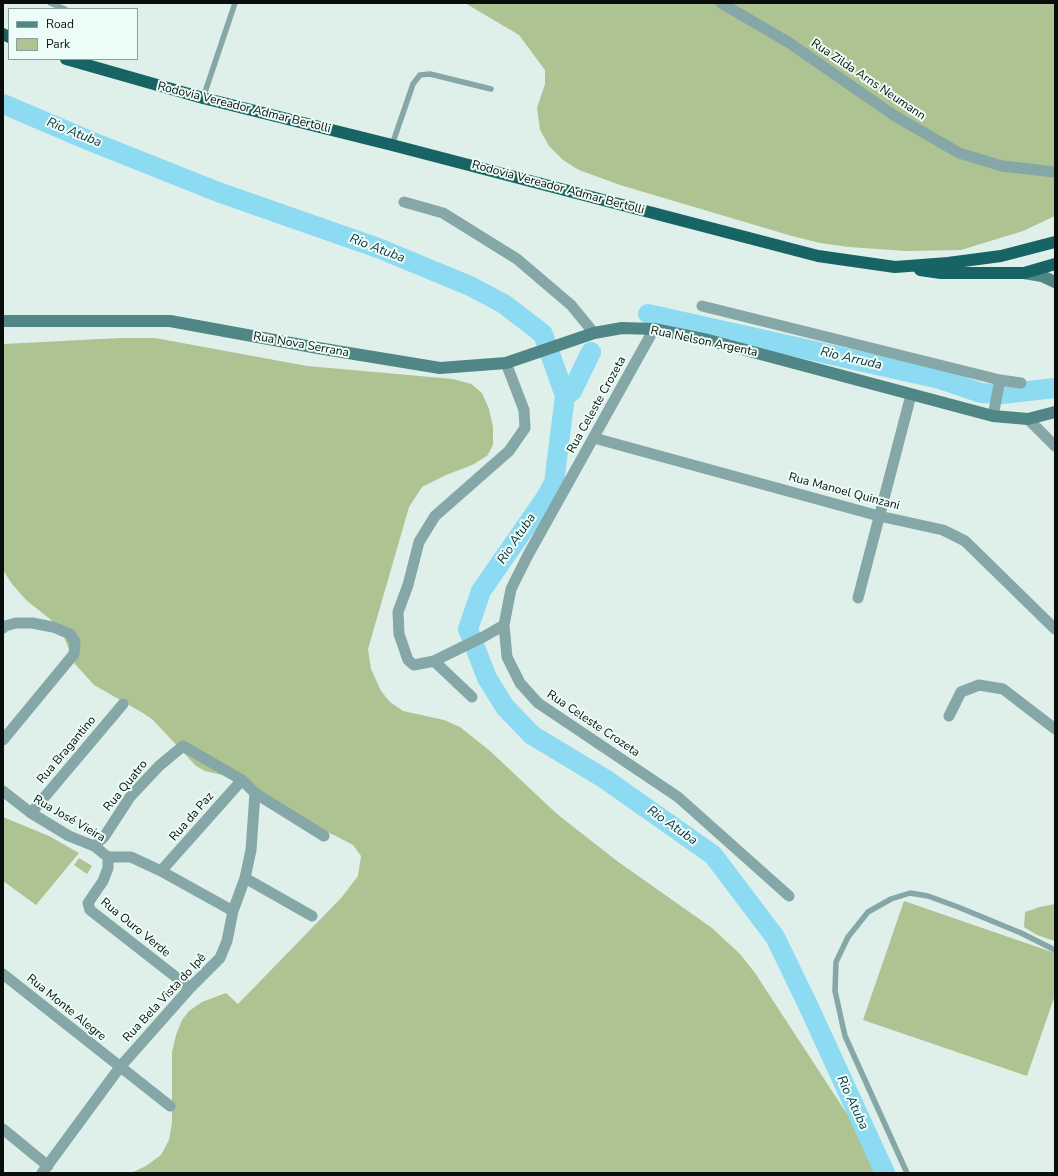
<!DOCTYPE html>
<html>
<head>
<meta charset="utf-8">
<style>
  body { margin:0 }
  #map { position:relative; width:1058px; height:1176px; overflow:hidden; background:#dfefe9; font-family:"Nunito Sans",sans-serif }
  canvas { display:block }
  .frame { position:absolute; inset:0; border:4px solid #090e0c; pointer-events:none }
  .legend { position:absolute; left:8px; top:8px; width:130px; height:52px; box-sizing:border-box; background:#ecfcf6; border:1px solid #919d98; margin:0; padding:5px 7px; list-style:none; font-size:12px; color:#090e0c }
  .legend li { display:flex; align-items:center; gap:8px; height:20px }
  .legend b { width:20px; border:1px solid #919d98 }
</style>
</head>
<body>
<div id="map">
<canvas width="1058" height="1176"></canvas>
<div class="frame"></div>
<ul class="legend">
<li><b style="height:5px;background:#518686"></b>Road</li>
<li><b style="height:11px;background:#adc391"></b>Park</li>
</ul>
</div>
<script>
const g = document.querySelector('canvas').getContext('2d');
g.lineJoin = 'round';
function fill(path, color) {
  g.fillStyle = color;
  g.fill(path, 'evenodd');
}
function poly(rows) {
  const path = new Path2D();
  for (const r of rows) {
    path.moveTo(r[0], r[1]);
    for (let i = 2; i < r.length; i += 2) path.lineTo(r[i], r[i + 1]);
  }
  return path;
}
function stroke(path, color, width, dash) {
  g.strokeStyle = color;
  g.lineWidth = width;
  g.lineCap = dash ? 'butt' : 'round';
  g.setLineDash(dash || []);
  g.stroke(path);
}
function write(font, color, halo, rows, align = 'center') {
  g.font = font + ' "Nunito Sans",sans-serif';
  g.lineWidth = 4;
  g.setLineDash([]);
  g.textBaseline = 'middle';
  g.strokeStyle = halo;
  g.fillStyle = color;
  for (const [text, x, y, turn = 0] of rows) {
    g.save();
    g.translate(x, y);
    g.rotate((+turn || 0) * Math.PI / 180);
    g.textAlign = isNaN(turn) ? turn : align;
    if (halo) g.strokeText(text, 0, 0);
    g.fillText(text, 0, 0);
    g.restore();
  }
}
fill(poly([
  [465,3,1055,3,1055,216,1023,231,961,250,906,251,849,247,820,243,792,236,620,185,579,170,563,160,549,146,540,130,537,108,545,84,545,70,519,35],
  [120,338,155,338,307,366,453,379,471,384,482,393,489,409,493,427,493,445,487,456,472,465,446,475,422,487,409,507,368,649,371,669,381,691,390,702,403,711,444,720,460,727,490,751,557,814,617,861,712,928,740,954,755,973,849,1117,881,1173,131,1173,146,1166,161,1155,169,1140,172,1123,172,1052,176,1035,182,1020,189,1011,202,1002,226,993,238,1004,342,897,358,876,361,856,353,845,334,835,300,822,226,776,205,771,196,766,153,720,143,713,94,685,75,664,60,627,26,600,12,584,3,570,3,344],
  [3,817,49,836,79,853,36,905,3,881],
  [79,858,92,866,87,874,74,865],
  [904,901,1055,953,1055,995,1027,1076,863,1020],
  [1055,904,1055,941,1037,935,1024,927,1025,912,1040,907]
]), '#adc391');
stroke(poly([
  [3,104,90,141,218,192,378,248,470,286,504,304,543,334,565,396,554,483,545,499,481,591,468,629,487,678,505,707,532,735,605,779,713,855,775,937,807,1003,885,1173],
  [648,314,940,379,981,393,1001,394,1055,388],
  [565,396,572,391,591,352]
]), '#8cdbf2', 20);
stroke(poly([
  [50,3,65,9],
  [203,98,235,3],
  [392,145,413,84,420,75,430,74,491,89],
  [907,1173,845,1036,835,991,836,962,848,937,868,912,891,899,910,893,928,896,958,907,1021,933,1055,950]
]), '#85a7a7', 5.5);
stroke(poly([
  [721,3,788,42,895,116,959,153,1002,166,1055,172],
  [404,202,443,213,517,259,571,305,594,333],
  [702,306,1000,380],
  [654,329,528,555,511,589,504,625,507,657,520,683,538,703,678,797,789,896],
  [993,416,1000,380,1021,383],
  [1028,419,1055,446],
  [594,438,879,516,943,530,965,541,1055,629],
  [858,598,911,395],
  [504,625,485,636,434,661,414,665,408,660,399,634,398,612,408,585,419,542,435,516,509,451,525,428,524,410,506,363],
  [3,628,5,626,16,623,32,623,53,627,70,634,75,642,74,654,3,740],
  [434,661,472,697],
  [949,716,961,692,979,685,1003,689,1055,729],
  [3,791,31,813,69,836,94,846,108,857,131,857,161,871,233,911],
  [31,813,123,704],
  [94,846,104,837,130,797,159,766,183,746,242,780,255,793,324,836],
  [108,857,108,868,103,881,88,903,90,910,190,988],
  [161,871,242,780],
  [245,878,312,916],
  [3,974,170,1106],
  [3,1129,48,1166],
  [42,1173,120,1067,190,988,220,958,227,941,233,911,245,878,251,850,255,793]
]), '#85a7a7', 11);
stroke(poly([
  [1024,273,1042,276,1055,282],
  [3,321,170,321,318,348,440,368,506,363,594,333,622,328,654,329,708,340,993,416,1028,419,1055,412]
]), '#518686', 12);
stroke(poly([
  [3,34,9,37],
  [66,59,203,98,392,145,818,256,895,267,948,263,1001,256,1055,242],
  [920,270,941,273,1024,273,1055,264]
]), '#186464', 12);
write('12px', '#090e0c', '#ecfcf6', [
  ["Rua Zilda Arns Neumann",868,80,34],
  ["Rodovia Vereador Admar Bertolli",244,108,14],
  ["Rodovia Vereador Admar Bertolli",558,188,15],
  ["Rua Nelson Argenta",704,342,12],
  ["Rua Nova Serrana",301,345,10],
  ["Rua Celeste Crozeta",597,405,-61],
  ["Rua Manoel Quinzani",844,492,15],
  ["Rua Celeste Crozeta",593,724,34],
  ["Rua Bragantino",67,750,-50],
  ["Rua Quatro",126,786,-51],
  ["Rua da Paz",192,817,-49],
  ["Rua José Vieira",69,819,30],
  ["Rua Ouro Verde",135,928,39],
  ["Rua Bela Vista do Ipê",165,998,-47],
  ["Rua Monte Alegre",66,1008,39]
]);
write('italic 13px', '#0b323c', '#ecfcf6', [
  ["Rio Atuba",74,133,22],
  ["Rio Atuba",377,249,21],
  ["Rio Arruda",851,359,13],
  ["Rio Atuba",517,539,-56],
  ["Rio Atuba",672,826,35],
  ["Rio Atuba",852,1103,65]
]);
</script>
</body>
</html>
